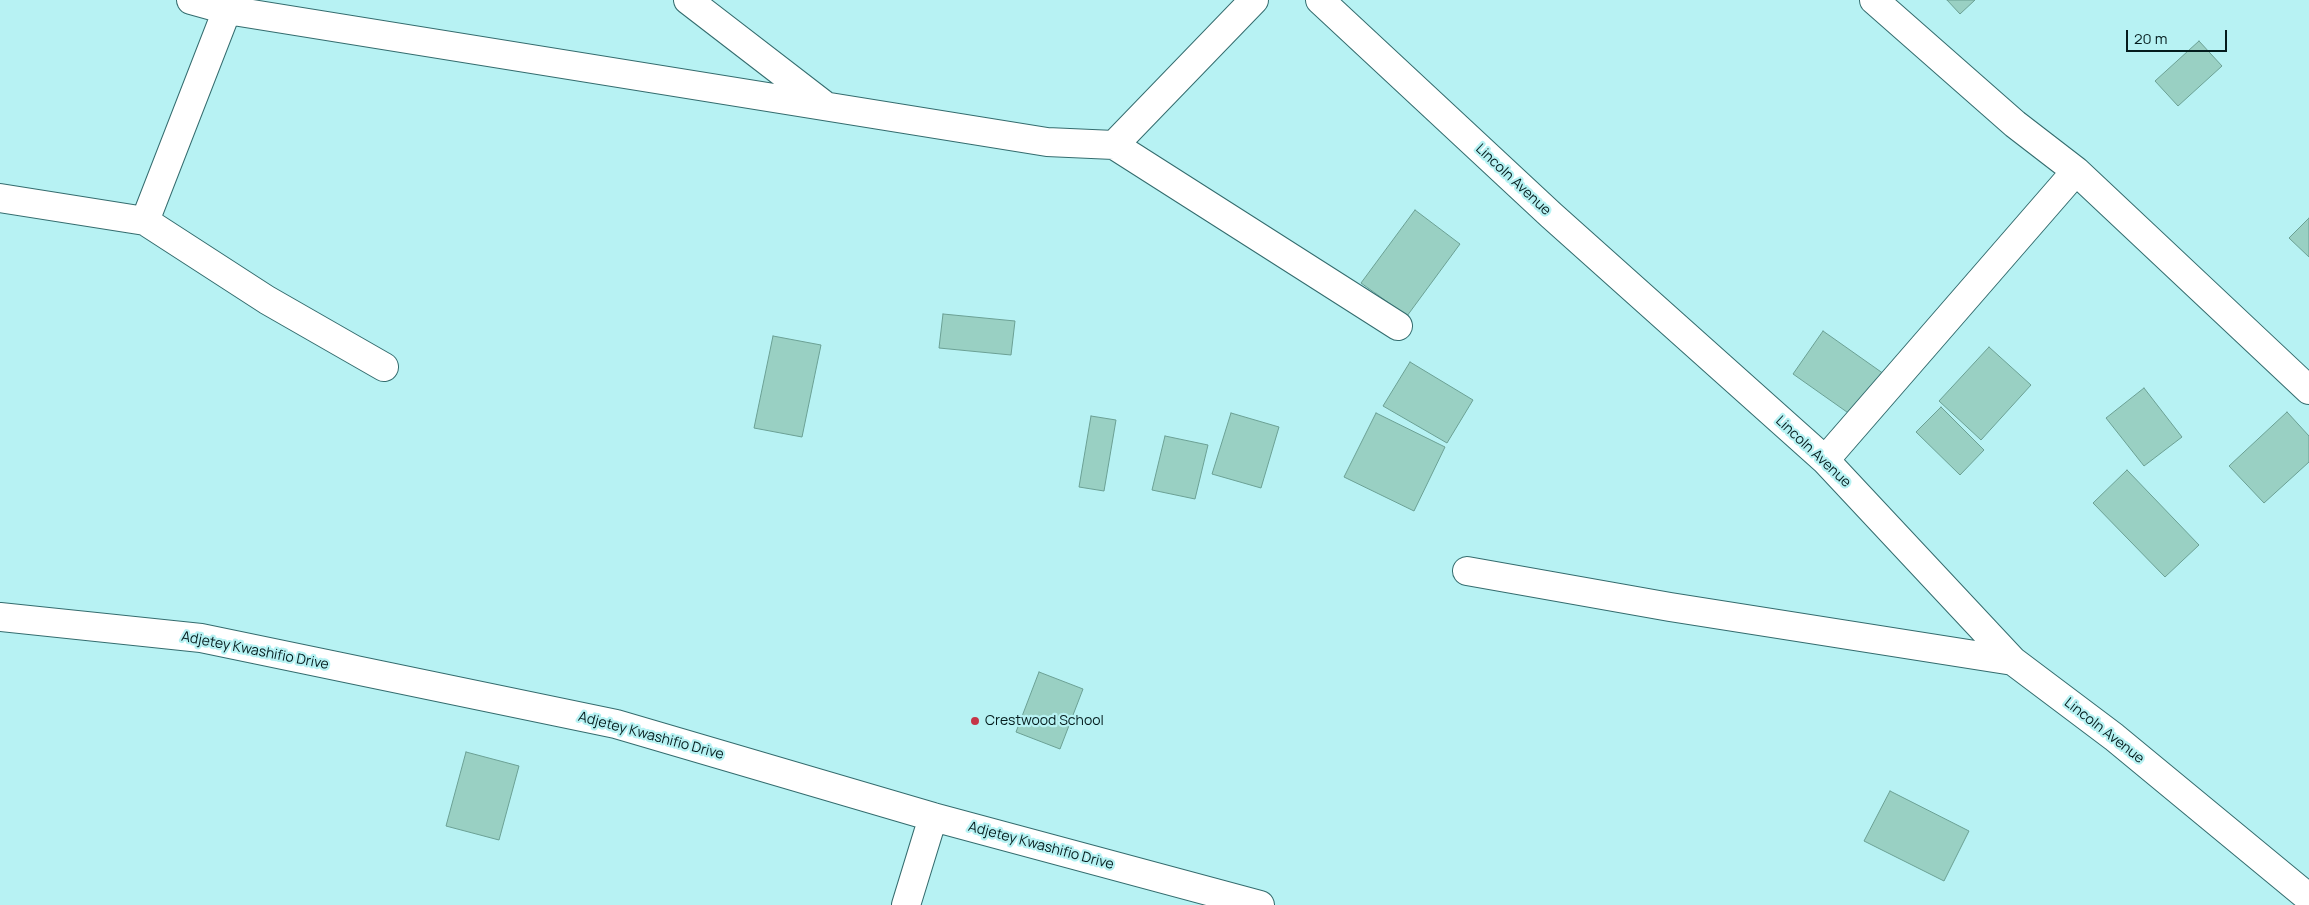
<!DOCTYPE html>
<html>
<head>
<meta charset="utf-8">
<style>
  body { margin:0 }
  #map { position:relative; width:2309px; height:905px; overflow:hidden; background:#b7f2f3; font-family:Manrope,sans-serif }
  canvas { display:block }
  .scale { position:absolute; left:2126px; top:30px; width:101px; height:22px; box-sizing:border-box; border:2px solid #041c1d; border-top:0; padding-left:6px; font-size:15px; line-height:18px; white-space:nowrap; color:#041c1d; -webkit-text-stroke:4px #b7f2f3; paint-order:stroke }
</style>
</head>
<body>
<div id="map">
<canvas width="2309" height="905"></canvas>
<div class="scale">20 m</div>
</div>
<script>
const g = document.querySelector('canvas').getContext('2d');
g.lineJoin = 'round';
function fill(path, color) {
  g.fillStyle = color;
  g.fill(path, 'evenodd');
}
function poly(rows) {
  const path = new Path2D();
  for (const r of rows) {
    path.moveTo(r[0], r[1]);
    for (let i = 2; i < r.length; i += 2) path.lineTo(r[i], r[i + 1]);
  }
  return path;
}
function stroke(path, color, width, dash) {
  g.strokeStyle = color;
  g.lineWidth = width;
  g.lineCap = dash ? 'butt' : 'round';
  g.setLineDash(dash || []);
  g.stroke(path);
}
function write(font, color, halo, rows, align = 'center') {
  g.font = font + ' Manrope,sans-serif';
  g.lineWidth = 4.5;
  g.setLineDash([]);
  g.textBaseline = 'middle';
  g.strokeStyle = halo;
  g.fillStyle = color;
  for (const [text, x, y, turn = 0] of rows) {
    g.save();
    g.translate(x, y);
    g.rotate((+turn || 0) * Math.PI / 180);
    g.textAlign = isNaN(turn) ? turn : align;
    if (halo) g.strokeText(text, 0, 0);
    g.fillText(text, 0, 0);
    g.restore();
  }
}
const building = poly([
  [1947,0,1975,0,1960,14,1947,0],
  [2199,41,2222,66,2178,106,2155,81,2199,41],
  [1415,210,1460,244,1407,316,1361,283,1415,210],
  [2309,218,2309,257,2289,238,2309,218],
  [943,314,1015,321,1011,355,939,348,943,314],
  [1823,331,1884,374,1854,417,1793,374,1823,331],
  [773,336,821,345,802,437,754,428,773,336],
  [1989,347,2031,385,1981,440,1939,401,1989,347],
  [1410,362,1473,400,1447,443,1383,406,1410,362],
  [2144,388,2182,437,2144,466,2106,418,2144,388],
  [1941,407,1984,450,1960,475,1916,432,1941,407],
  [2287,412,2309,436,2309,462,2264,503,2229,466,2287,412],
  [1231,413,1279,427,1261,488,1212,474,1231,413],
  [1376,413,1445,447,1414,511,1344,477,1376,413],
  [1091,416,1116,420,1104,491,1079,487,1091,416],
  [1165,436,1208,445,1195,499,1152,490,1165,436],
  [2127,470,2199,545,2165,577,2093,503,2127,470],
  [1039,672,1083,689,1060,749,1016,732,1039,672],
  [466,752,519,766,499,840,446,826,466,752],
  [1890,791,1969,831,1944,881,1864,841,1890,791]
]);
fill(building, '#99d0c3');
stroke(building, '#6ba094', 1);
const minor = poly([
  [191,0,227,10,1047,142,1114,145,1254,0],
  [688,0,823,104],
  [1320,0,1551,215,1825,460,2013,661,2114,737,2309,898],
  [1874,0,2015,124,2076,171,2309,390],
  [1114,145,1398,326],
  [0,198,145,221,227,10],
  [145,221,267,300,384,367],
  [1825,460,2076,171],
  [1467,571,1670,607,2013,661],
  [0,617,201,638,616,724,933,817,1260,905],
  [906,905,933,817]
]);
stroke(minor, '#346c6e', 30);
stroke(minor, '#fff', 28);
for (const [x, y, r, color] of [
  [975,721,5,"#c53547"]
]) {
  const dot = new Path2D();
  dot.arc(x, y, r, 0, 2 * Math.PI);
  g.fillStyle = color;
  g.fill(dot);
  stroke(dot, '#b7f2f3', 2);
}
write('14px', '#041c1d', '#b7f2f3', [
  ["Lincoln Avenue",1513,180,43],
  ["Lincoln Avenue",1813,452,43],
  ["Adjetey Kwashifio Drive",255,651,11],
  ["Lincoln Avenue",2104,731,38],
  ["Adjetey Kwashifio Drive",651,736,15],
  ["Adjetey Kwashifio Drive",1041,846,15]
]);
write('14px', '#041c1d', '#b7f2f3', [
  ["Crestwood School",985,721]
], 'left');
</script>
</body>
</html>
